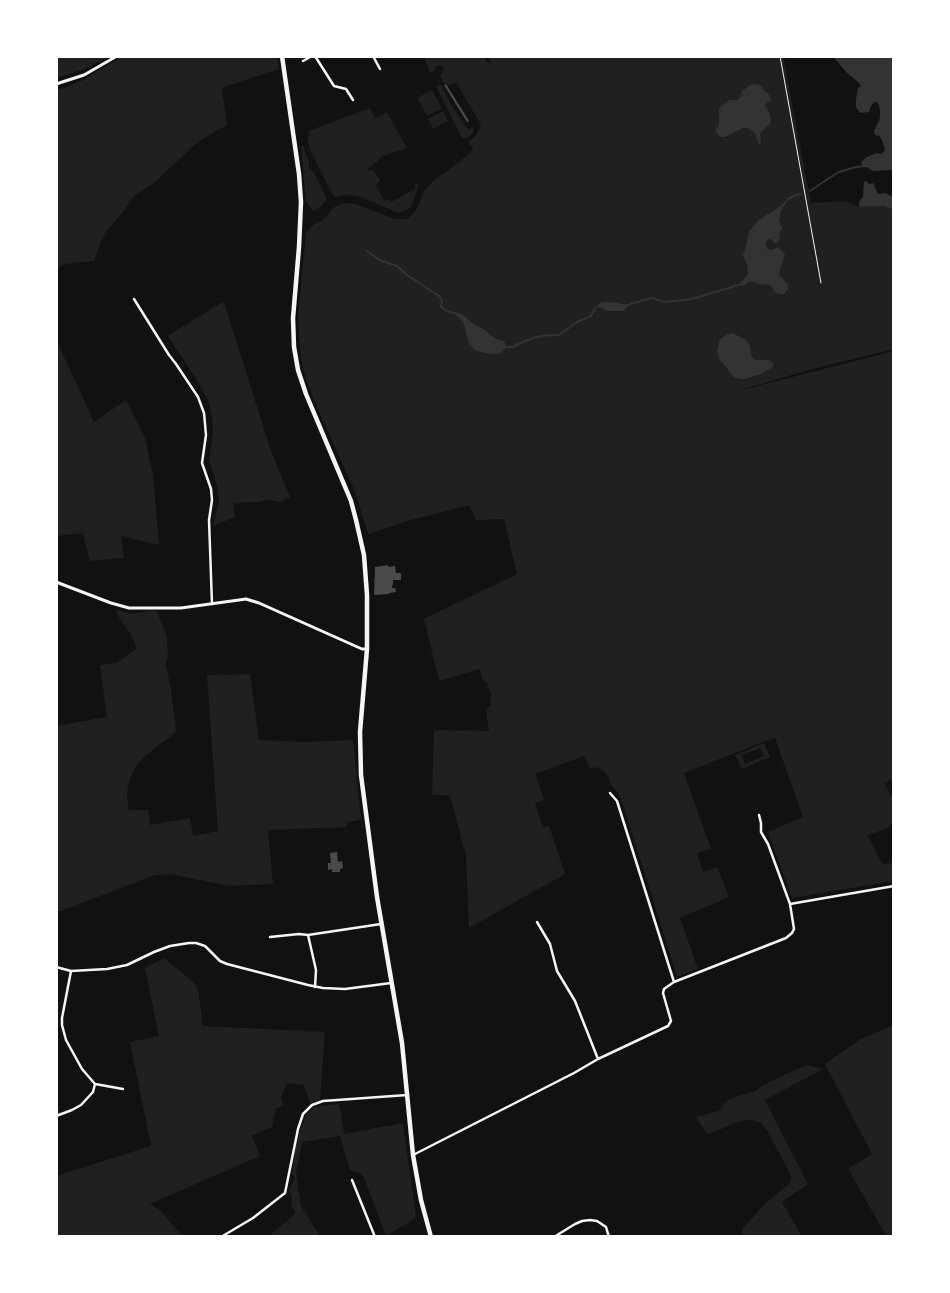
<!DOCTYPE html>
<html>
<head>
<meta charset="utf-8">
<style>
  body { margin:0 }
  #map { position:relative; width:950px; height:1293px; overflow:hidden; background:#111; font-family:Rubik,sans-serif }
  canvas { display:block }
  .frame { position:absolute; inset:0; border:58px solid #fff; pointer-events:none }
</style>
</head>
<body>
<div id="map">
<canvas width="950" height="1293"></canvas>
<div class="frame"></div>
</div>
<script>
const g = document.querySelector('canvas').getContext('2d');
g.lineJoin = 'round';
function fill(path, color) {
  g.fillStyle = color;
  g.fill(path, 'evenodd');
}
function poly(rows) {
  const path = new Path2D();
  for (const r of rows) {
    path.moveTo(r[0], r[1]);
    for (let i = 2; i < r.length; i += 2) path.lineTo(r[i], r[i + 1]);
  }
  return path;
}
function stroke(path, color, width, dash) {
  g.strokeStyle = color;
  g.lineWidth = width;
  g.lineCap = dash ? 'butt' : 'round';
  g.setLineDash(dash || []);
  g.stroke(path);
}
fill(poly([
  [56,56,109,56,85,69,56,78],
  [123,56,277,56,279,69,222,88,227,125,199,141,155,182,135,195,123,212,107,230,101,241,94,261,64,264,56,270,56,89,65,88,81,81],
  [424,56,482,56,489,63,491,62,487,56,783,56,811,203,846,201,859,207,885,206,894,211,894,349,812,369,734,392,894,351,894,779,884,783,894,800,894,821,886,829,867,835,882,864,894,863,894,881,792,898,768,832,803,817,775,738,760,743,684,773,711,849,697,853,703,872,717,867,729,897,680,918,698,969,677,977,651,893,621,799,617,792,610,784,608,776,604,771,598,767,590,769,584,756,535,774,544,800,535,803,543,828,549,826,565,874,469,928,466,856,450,795,432,795,434,730,489,731,486,709,491,706,491,693,487,683,483,680,479,669,439,681,424,619,517,574,504,519,476,520,469,505,407,521,368,534,354,489,317,407,307,382,302,364,300,347,298,316,306,234,308,230,315,223,322,221,333,208,343,203,355,204,395,219,407,219,415,212,425,190,434,180,459,162,472,151,473,148,468,142,475,137,481,125,456,82,449,86,447,83,444,84,440,75,442,74,444,69,441,66,439,65,436,66,434,71,430,73],
  [441,84,448,99,465,126,469,129,474,127,473,132,470,136,466,138,463,139,458,130,436,86],
  [432,90,442,108,427,116,417,98],
  [370,108,375,118,387,112,407,148,383,156,367,170,368,171,371,169,373,170,380,180,376,186,385,201,388,199,391,202,416,188,414,184,416,183,418,184,418,188,412,204,410,208,403,212,396,212,358,196,346,195,336,197,333,195,311,152,308,142,308,136,309,131,337,120],
  [443,111,448,121,433,129,428,119],
  [303,145,309,163,309,169,314,173,326,197,326,200,321,207,313,211,306,201,301,147],
  [224,302,271,451,290,497,280,502,269,500,257,502,233,503,235,517,213,526,219,502,217,484,209,460,213,432,212,417,209,403,198,382,168,336,219,304],
  [56,339,94,422,126,400,145,438,153,475,159,545,121,536,124,558,90,561,83,533,56,536],
  [117,610,131,614,154,610,158,612,159,617,166,634,167,640,168,655,166,665,171,690,176,731,168,739,157,746,139,762,133,771,128,785,127,796,129,810,148,810,150,825,190,818,193,836,218,831,207,675,250,674,259,740,303,742,353,740,361,820,347,822,347,827,268,830,273,884,229,886,171,874,155,875,61,911,56,911,56,726,107,717,100,665,116,663,137,648,130,633,116,613],
  [764,743,770,757,742,769,735,755],
  [760,748,764,756,745,764,742,755],
  [162,959,165,959,191,980,198,989,203,1026,325,1032,320,1100,310,1103,304,1085,286,1083,281,1099,284,1106,276,1108,272,1127,252,1136,260,1156,150,1204,160,1210,183,1237,56,1237,56,1176,151,1146,130,1042,159,1036,145,968],
  [894,1025,894,1237,887,1237,848,1169,872,1154,825,1064,859,1040],
  [806,1065,823,1069,765,1100,808,1184,782,1202,802,1237,742,1237,742,1229,767,1202,789,1184,792,1177,768,1132,761,1123,752,1120,740,1121,709,1134,705,1131,696,1117,715,1112,720,1110,723,1104,729,1099,755,1091,763,1085],
  [339,1104,344,1134,403,1123,416,1218,386,1236,363,1175,350,1170,340,1136,302,1142,296,1173,301,1206,321,1237,268,1237,296,1213,291,1205,292,1198,289,1189,295,1178,292,1173,295,1148,299,1134,306,1114,314,1107,321,1106]
]), '#202020');
fill(poly([
  [834,56,894,56,894,170,872,171,867,167,862,165,861,162,867,157,877,153,881,154,885,150,882,140,879,136,875,135,874,131,880,118,880,110,878,103,874,102,871,106,869,112,860,113,856,107,856,99,858,88,861,86,857,81,847,73,835,59],
  [754,84,760,85,765,92,768,93,771,99,770,101,766,103,765,106,769,112,771,119,770,124,760,133,761,144,759,144,754,132,747,128,743,128,725,137,721,137,719,136,715,130,719,126,719,108,729,100,738,100,741,96,742,91,750,85],
  [866,181,869,184,874,183,875,188,878,194,886,193,894,198,894,211,885,206,859,207,859,202,863,197,864,182],
  [789,198,781,211,780,216,779,220,782,228,780,232,779,242,775,243,770,239,768,239,765,243,767,249,772,250,778,247,785,254,779,274,788,285,788,288,784,294,781,294,776,293,771,286,765,284,762,285,750,281,743,286,739,285,748,274,747,264,742,254,745,252,749,231,760,219,778,208],
  [609,302,617,303,621,304,631,304,623,311,607,311,601,308,596,307,600,303],
  [456,312,463,315,472,323,485,330,494,338,503,341,505,343,505,349,501,353,496,354,484,353,474,350,468,341,464,324,456,315],
  [733,333,744,339,749,344,750,347,751,354,753,358,756,360,768,360,773,363,773,367,761,374,745,379,739,379,734,377,720,360,717,351,720,339,728,334]
]), '#333');
stroke(poly([
  [810,191,829,178,839,172,856,167,866,166],
  [788,199,796,195,801,194],
  [367,251,379,260,397,266,407,275,439,296,442,300,441,306,445,310,457,314],
  [630,304,652,298,665,302,692,299,742,284],
  [504,346,506,347,513,347,525,341,540,336,559,335,577,322,591,316,596,307]
]), '#333', 2);
fill(poly([
  [446,84,469,121,467,122,444,85],
  [388,565,389,567,395,566,396,573,401,573,401,580,393,580,393,585,392,585,392,588,395,588,396,592,389,593,389,594,374,595,375,567],
  [337,852,338,862,342,861,343,868,340,869,340,872,332,872,332,869,328,870,328,863,331,863,330,853]
]), '#4a4a4a');
stroke(poly([
  [780,56,821,283]
]), '#f5f5f5', 1);
stroke(poly([
  [315,56,334,86,346,89,353,100],
  [373,56,380,69],
  [303,61,312,56],
  [134,299,169,355,176,364,198,397,204,413,206,435,202,463,211,489,212,500,209,520,212,604],
  [610,793,617,801,674,982],
  [759,815,761,823,761,832,768,844,790,904],
  [537,922,550,944,557,971,575,1001,598,1059],
  [308,935,316,970,315,987],
  [270,937,299,934,308,935,381,924],
  [56,967,71,971,107,969,127,965,154,952,170,946,189,943,196,943,205,946,220,961,227,964,308,985,323,988,345,989,391,983],
  [71,971,62,1018,62,1025,66,1040,82,1069,95,1084,123,1089],
  [56,1116,72,1110,81,1105,93,1092,95,1084],
  [413,1155,574,1073,598,1059,668,1026,671,1021,663,993,664,989,674,982,786,938,792,933,794,929,790,904,894,886],
  [352,1180,375,1237],
  [221,1237,253,1218,285,1193,298,1129,303,1114,312,1105,323,1101,407,1095],
  [554,1237,575,1224,582,1221,590,1220,597,1221,606,1227,609,1237]
]), '#f5f5f5', 2.5);
stroke(poly([
  [56,84,84,75,117,56],
  [56,582,111,603,129,608,181,608,246,599,259,603,362,649,367,649]
]), '#f5f5f5', 3);
stroke(poly([
  [282,56,299,174,301,202,299,247,293,318,294,347,298,370,306,394,351,501,356,520,364,555,367,595,367,649,360,732,361,775,377,897,402,1043,413,1155,421,1200,431,1237]
]), '#f5f5f5', 4.5);
</script>
</body>
</html>
